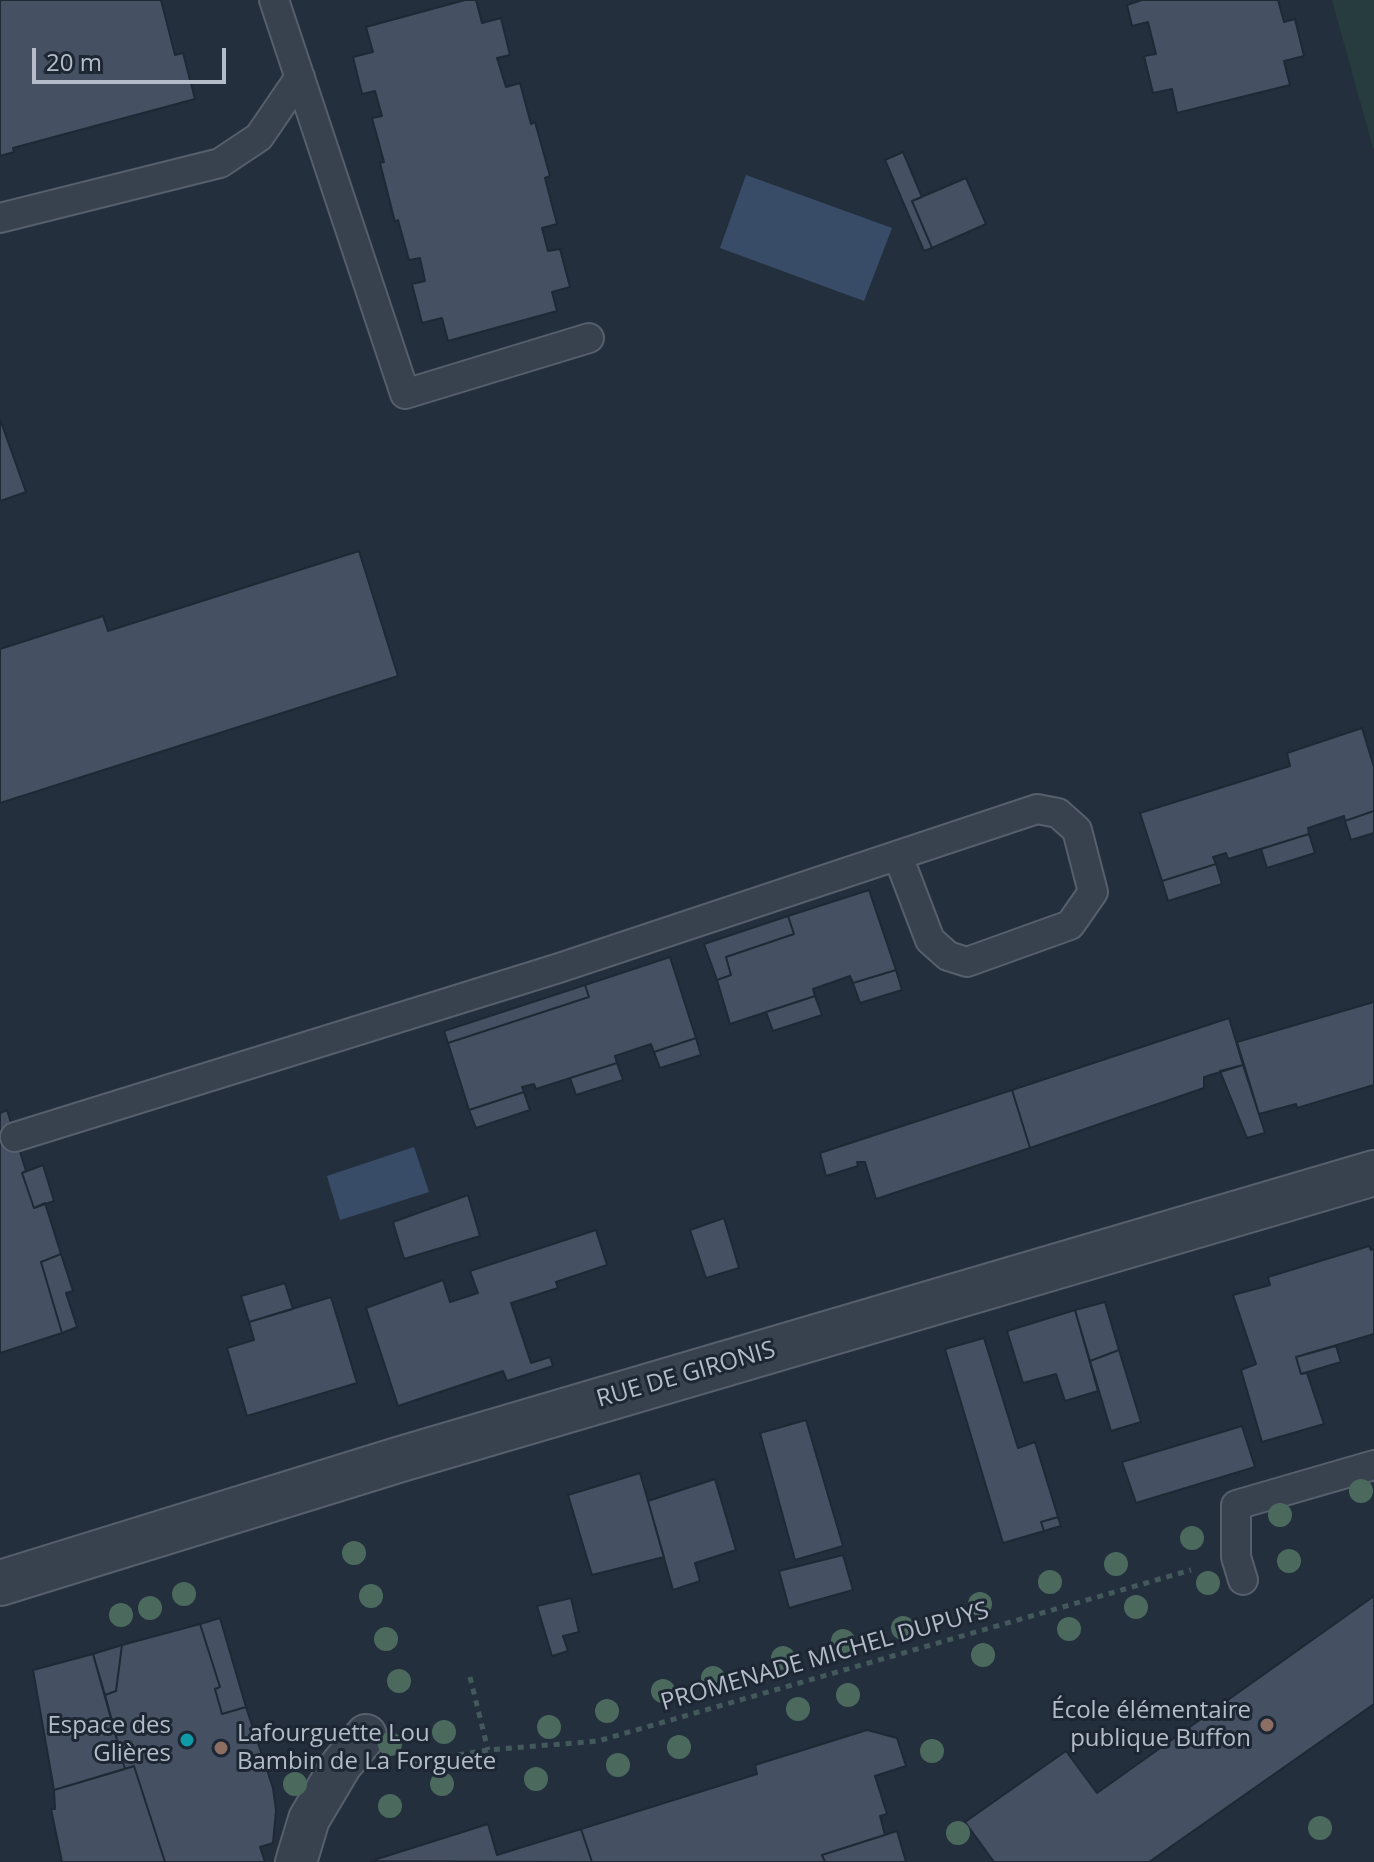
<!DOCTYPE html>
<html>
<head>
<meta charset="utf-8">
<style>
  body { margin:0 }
  #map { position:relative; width:1374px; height:1862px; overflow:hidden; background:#242f3e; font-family:"Open Sans",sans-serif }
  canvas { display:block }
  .scale { position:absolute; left:32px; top:48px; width:194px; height:36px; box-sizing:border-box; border:4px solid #b4bcc9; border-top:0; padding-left:10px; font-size:24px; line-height:28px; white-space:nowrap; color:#b4bcc9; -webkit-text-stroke:6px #1d2633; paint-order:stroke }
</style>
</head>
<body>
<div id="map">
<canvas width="1374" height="1862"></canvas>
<div class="scale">20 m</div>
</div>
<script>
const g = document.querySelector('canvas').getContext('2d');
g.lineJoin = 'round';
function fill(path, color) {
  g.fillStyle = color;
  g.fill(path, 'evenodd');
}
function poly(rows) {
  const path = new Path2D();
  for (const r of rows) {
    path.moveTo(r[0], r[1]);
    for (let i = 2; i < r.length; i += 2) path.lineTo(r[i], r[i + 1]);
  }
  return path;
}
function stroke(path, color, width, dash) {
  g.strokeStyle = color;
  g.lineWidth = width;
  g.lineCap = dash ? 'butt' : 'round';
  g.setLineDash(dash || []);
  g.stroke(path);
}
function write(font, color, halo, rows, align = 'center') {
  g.font = font + ' "Open Sans",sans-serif';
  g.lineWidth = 6;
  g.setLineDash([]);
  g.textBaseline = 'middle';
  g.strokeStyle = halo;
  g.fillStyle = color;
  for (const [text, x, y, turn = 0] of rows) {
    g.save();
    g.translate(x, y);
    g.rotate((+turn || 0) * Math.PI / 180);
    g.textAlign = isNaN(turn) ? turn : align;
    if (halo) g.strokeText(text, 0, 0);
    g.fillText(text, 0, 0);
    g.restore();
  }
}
fill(poly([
  [1332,0,1374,0,1374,148,1373,148]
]), '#263c3f');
fill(poly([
  [746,175,892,228,864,301,720,248],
  [414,1147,429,1192,340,1220,327,1176]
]), '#394c67');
const building = poly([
  [0,0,161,0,175,55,183,53,195,99,13,148,14,152,0,156,0,0],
  [465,0,476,0,482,23,501,18,510,55,497,58,506,87,520,83,531,124,535,122,550,176,545,178,557,224,542,228,548,251,560,249,570,287,552,292,557,311,448,341,442,318,422,323,412,284,425,281,420,258,409,260,398,220,395,222,380,163,384,162,372,118,382,116,375,91,362,94,353,57,373,52,366,27,465,0],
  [1142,0,1278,0,1284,22,1295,19,1304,56,1284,61,1290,85,1177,113,1172,89,1153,93,1144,56,1156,54,1148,22,1132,26,1127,5,1142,0],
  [903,152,922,197,912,201,932,248,924,251,885,160,903,152],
  [966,178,986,224,932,248,912,201,966,178],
  [0,419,26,492,0,501,0,419],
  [359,551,398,676,0,803,0,649,103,616,108,631,359,551],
  [1362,728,1374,767,1374,811,1345,821,1344,816,1308,828,1309,834,1228,859,1226,853,1213,857,1216,864,1162,881,1140,813,1290,766,1287,753,1362,728],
  [1374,811,1374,833,1351,840,1345,821,1374,811],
  [1309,834,1315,853,1267,868,1261,849,1309,834],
  [1216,864,1222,884,1168,901,1162,881,1216,864],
  [869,890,896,970,853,983,850,976,813,989,815,996,730,1024,717,980,731,975,726,957,794,934,788,916,869,890],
  [788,916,794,934,726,957,731,975,717,980,704,944,788,916],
  [670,957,696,1038,654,1052,651,1044,615,1056,617,1063,536,1089,534,1084,522,1087,524,1092,469,1110,448,1043,589,997,585,985,670,957],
  [896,970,902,990,860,1003,853,983,896,970],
  [585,985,589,997,448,1043,444,1031,585,985],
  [815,996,822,1015,773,1031,766,1012,815,996],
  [1374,1002,1374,1085,1297,1108,1296,1104,1259,1114,1237,1042,1374,1002],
  [1229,1018,1243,1065,1204,1077,1204,1088,1030,1148,1012,1090,1229,1018],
  [696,1038,701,1055,660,1068,654,1052,696,1038],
  [617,1063,623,1080,576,1095,570,1078,617,1063],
  [1243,1065,1265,1133,1247,1138,1220,1071,1243,1065],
  [1012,1090,1030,1148,876,1199,865,1162,857,1162,858,1166,826,1176,820,1153,1012,1090],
  [524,1092,530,1110,476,1128,469,1110,524,1092],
  [7,1110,26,1171,22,1173,34,1208,45,1203,61,1254,41,1262,62,1333,0,1353,0,1113,7,1110],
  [43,1165,54,1201,34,1208,22,1173,43,1165],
  [468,1195,480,1236,404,1259,393,1222,468,1195],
  [724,1218,739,1268,706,1278,690,1230,724,1218],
  [596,1230,607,1265,556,1282,558,1288,511,1303,531,1363,550,1357,553,1366,507,1381,503,1371,398,1406,366,1308,443,1280,450,1302,478,1293,470,1271,596,1230],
  [1369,1246,1371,1250,1374,1249,1374,1334,1296,1357,1301,1374,1307,1373,1324,1424,1262,1442,1241,1370,1256,1364,1233,1295,1270,1285,1268,1277,1369,1246],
  [61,1254,73,1291,66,1293,77,1327,62,1333,41,1262,61,1254],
  [285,1283,293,1309,249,1322,241,1296,285,1283],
  [331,1297,357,1383,247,1416,227,1348,254,1340,249,1322,331,1297],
  [1105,1302,1119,1350,1090,1361,1075,1310,1105,1302],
  [1075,1310,1098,1391,1065,1401,1056,1374,1023,1383,1007,1331,1075,1310],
  [984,1338,1018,1448,1035,1442,1058,1517,1041,1522,1044,1531,1003,1543,945,1349,984,1338],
  [1336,1346,1341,1362,1301,1374,1296,1357,1336,1346],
  [1119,1350,1141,1422,1111,1431,1090,1361,1119,1350],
  [806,1420,843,1546,795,1560,760,1433,806,1420],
  [1242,1426,1255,1467,1136,1503,1122,1462,1242,1426],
  [640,1473,664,1557,592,1575,568,1495,640,1473],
  [715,1479,736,1550,695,1563,700,1581,673,1590,648,1501,715,1479],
  [1058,1517,1061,1526,1044,1531,1041,1522,1058,1517],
  [843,1555,853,1590,789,1608,779,1571,843,1555],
  [1374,1596,1374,1704,1149,1862,994,1862,965,1822,1066,1751,1097,1793,1374,1596],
  [571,1598,579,1632,563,1636,568,1651,552,1656,537,1606,571,1598],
  [220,1618,246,1707,222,1714,215,1689,220,1687,200,1624,220,1618],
  [200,1624,220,1687,215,1689,222,1714,246,1707,273,1788,276,1810,273,1843,260,1847,265,1862,165,1862,134,1766,125,1769,105,1695,116,1691,122,1645,200,1624],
  [122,1645,116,1691,105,1695,93,1654,122,1645],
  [93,1654,125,1769,54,1790,33,1670,93,1654],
  [867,1730,897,1738,906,1766,875,1776,887,1814,880,1816,885,1835,822,1855,825,1862,592,1862,581,1829,757,1774,755,1765,867,1730],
  [134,1766,165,1862,62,1862,51,1809,55,1809,54,1790,134,1766],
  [488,1824,497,1855,581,1829,592,1862,371,1861,488,1824],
  [897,1831,906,1862,825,1862,822,1855,897,1831]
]);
fill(building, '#455162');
stroke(building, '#1f2835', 2);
const service = poly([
  [274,0,405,394,589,338],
  [0,218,220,163,259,137,300,77],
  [15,1137,559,968,1037,809,1058,813,1077,830,1093,892,1070,925,967,962,948,956,930,940,898,856],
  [1243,1580,1236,1557,1236,1505,1374,1465]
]);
const pedestrian = poly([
  [296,1862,309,1819,341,1765,366,1735]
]);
const tertiary = poly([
  [0,1583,401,1459,1374,1173]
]);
stroke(service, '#565f6c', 32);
stroke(pedestrian, '#565f6c', 44);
stroke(tertiary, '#565f6c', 48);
stroke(poly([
  [470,1677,488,1750],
  [411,1763,488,1750,598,1741,1191,1570]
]), '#44595c', 5, [6, 6]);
stroke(service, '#38414e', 28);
stroke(pedestrian, '#38414e', 40);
stroke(tertiary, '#38414e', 44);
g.fillStyle = '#4b6a5d';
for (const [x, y] of [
  [1361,1491],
  [1280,1515],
  [1192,1538],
  [354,1553],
  [1289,1561],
  [1116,1564],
  [1050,1582],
  [1208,1583],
  [184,1594],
  [371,1596],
  [980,1604],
  [1136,1607],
  [150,1608],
  [121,1615],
  [903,1628],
  [1069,1629],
  [386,1639],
  [843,1641],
  [983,1655],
  [783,1658],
  [713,1678],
  [399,1681],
  [663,1691],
  [848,1695],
  [798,1709],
  [607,1711],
  [549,1727],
  [444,1732],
  [390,1744],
  [679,1747],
  [932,1751],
  [618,1765],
  [536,1779],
  [295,1784],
  [442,1784],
  [390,1806],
  [1320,1828],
  [958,1833]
]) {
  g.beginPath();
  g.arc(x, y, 12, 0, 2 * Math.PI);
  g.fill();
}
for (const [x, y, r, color] of [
  [1267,1725,8,"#8d6e63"],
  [187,1740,8,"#0f9aa8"],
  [221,1748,8,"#8d6e63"]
]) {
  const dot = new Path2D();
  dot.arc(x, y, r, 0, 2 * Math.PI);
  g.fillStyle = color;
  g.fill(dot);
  stroke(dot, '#1d2633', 3);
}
write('24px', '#b4bcc9', '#1d2633', [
  ["RUE DE GIRONIS",686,1375,-16],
  ["PROMENADE MICHEL DUPUYS",825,1657,-16]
]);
write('24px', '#b4bcc9', '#1d2633', [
  ["École élémentaire",1251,1711],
  ["publique Buffon",1251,1739],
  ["Espace des",171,1726],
  ["Glières",171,1754],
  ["Lafourguette Lou",237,1734,"left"],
  ["Bambin de La Forguete",237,1762,"left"]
], 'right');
</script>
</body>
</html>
